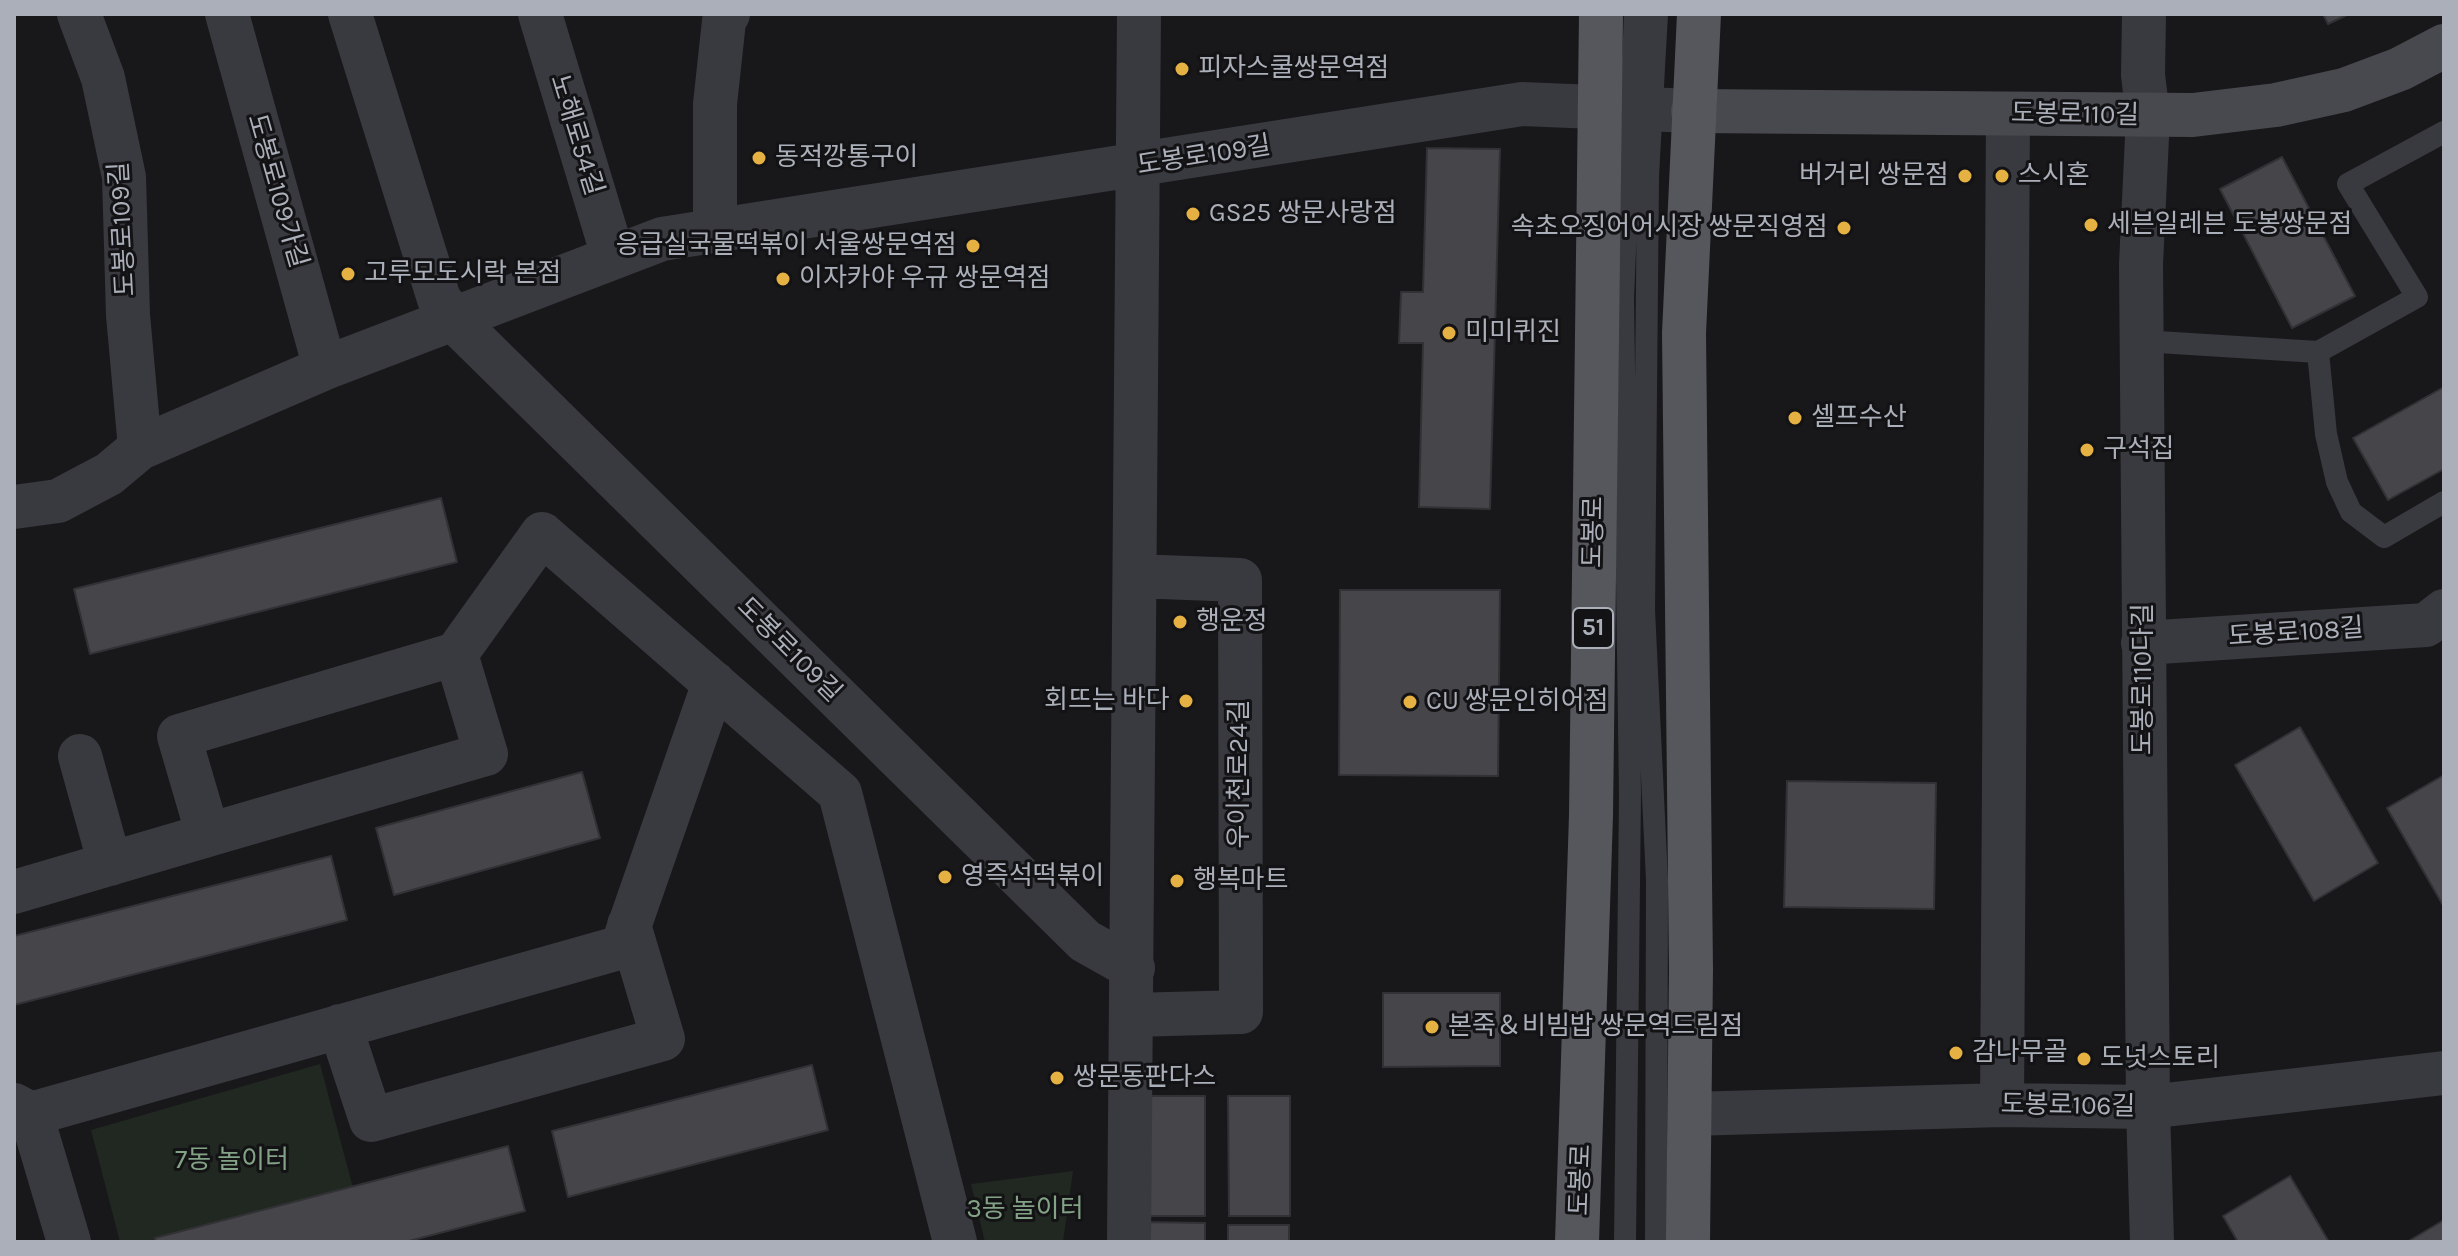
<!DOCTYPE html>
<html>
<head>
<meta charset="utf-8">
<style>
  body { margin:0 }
  #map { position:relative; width:2458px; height:1256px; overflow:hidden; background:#18181a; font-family:Karla,sans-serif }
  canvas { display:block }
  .frame { position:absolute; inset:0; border:16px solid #abafb9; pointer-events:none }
</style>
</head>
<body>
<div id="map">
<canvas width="2458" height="1256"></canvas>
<div class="frame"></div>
</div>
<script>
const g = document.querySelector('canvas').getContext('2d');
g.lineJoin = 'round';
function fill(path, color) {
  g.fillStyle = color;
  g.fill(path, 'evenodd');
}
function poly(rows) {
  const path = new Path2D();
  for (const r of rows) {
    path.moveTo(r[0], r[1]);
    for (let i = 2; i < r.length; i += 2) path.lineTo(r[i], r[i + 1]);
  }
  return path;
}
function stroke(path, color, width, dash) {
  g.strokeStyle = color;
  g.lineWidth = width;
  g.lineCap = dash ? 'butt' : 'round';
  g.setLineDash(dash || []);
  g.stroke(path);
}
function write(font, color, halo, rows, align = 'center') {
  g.font = font + ' Karla,"Noto Sans KR",sans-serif';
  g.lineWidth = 6;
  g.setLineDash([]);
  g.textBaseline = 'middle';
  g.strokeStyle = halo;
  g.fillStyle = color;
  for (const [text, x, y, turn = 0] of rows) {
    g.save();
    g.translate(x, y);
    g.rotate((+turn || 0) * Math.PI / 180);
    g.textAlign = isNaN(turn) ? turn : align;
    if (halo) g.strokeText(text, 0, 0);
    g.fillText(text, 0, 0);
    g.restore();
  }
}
fill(poly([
  [320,1064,356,1199,199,1242,120,1242,91,1130],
  [1073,1171,1063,1242,985,1242,971,1184]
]), '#202821');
const building = poly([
  [2323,14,2349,14,2328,24,2323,14],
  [1427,148,1500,149,1490,509,1419,507,1423,343,1399,343,1401,292,1423,292,1427,148],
  [2282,157,2355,296,2292,328,2220,189,2282,157],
  [2444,387,2444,469,2388,500,2353,438,2444,387],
  [441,498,457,562,90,654,74,589,441,498],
  [1340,590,1500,590,1498,776,1339,775,1340,590],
  [2300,727,2378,863,2314,901,2235,765,2300,727],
  [582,772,600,838,394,895,376,828,582,772],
  [2444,775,2444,907,2387,808,2444,775],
  [1787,781,1936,783,1934,909,1784,907,1787,781],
  [331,856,347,920,14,1005,14,936,331,856],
  [1383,993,1500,993,1500,1066,1383,1067,1383,993],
  [812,1065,828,1130,568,1197,552,1131,812,1065],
  [1143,1096,1205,1096,1205,1216,1143,1216,1143,1096],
  [1228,1096,1290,1096,1290,1216,1229,1216,1228,1096],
  [508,1146,525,1211,405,1242,156,1242,155,1238,508,1146],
  [2290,1176,2329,1242,2238,1242,2223,1216,2290,1176],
  [2444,1220,2444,1242,2407,1242,2444,1220],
  [1144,1222,1205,1223,1205,1242,1144,1242,1144,1222],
  [1228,1225,1289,1225,1289,1242,1228,1242,1228,1225]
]);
fill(building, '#45454a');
stroke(building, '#323236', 2);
stroke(poly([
  [2142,341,2318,352,2326,434,2337,482,2351,512,2384,537,2444,502],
  [2318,352,2417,297,2348,184,2444,132],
  [1625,1242,1630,794,1623,298,1635,14],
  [1656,1242,1657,880,1644,610,1648,176,1657,14]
]), '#393a3f', 22);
stroke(poly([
  [79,14,103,78,124,177,128,315,140,448],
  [227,14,325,368],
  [350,14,439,299,455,321,1085,941,1133,968],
  [540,14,613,256],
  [2144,14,2143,75,2148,116,2141,264,2148,1107,2152,1242],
  [715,231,715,104,724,21,728,14],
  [14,507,58,501,109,474,140,448,325,368,662,239,1522,104,1693,111],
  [2143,643,2426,625,2444,611],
  [80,756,110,864],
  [208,835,486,754,456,654],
  [14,892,208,835,179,736,456,654,542,534,840,793,955,1242],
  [1133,1015,1241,1012,1240,580,1135,576],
  [340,1026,371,1120,663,1039,629,925],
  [14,1105,31,1114,69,1242],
  [2002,1105,2008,114],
  [31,1114,622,947,714,683],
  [1690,1114,2002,1105,2148,1107,2444,1073],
  [1129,1242,1139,14]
]), '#393a3f', 44);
stroke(poly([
  [1693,111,2193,115,2276,105,2344,90,2400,69,2444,46]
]), '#47494e', 44);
stroke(poly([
  [1577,1242,1591,815,1601,14],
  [1688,1242,1691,969,1684,333,1699,14]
]), '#55575d', 44);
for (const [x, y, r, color] of [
  [1182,69,8,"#e6b143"],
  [759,158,8,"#e6b143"],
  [1965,176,8,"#e6b143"],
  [2002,176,8,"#e6b143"],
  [1193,214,8,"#e6b143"],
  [2091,225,8,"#e6b143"],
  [1844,228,8,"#e6b143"],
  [973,246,8,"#e6b143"],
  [348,274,8,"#e6b143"],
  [783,279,8,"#e6b143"],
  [1449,333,8,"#e6b143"],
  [1795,418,8,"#e6b143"],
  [2087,450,8,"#e6b143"],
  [1180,622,8,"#e6b143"],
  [1186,701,8,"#e6b143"],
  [1410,702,8,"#e6b143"],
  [945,877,8,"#e6b143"],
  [1177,881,8,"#e6b143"],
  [1432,1027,8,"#e6b143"],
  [1956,1053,8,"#e6b143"],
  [2084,1059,8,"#e6b143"],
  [1057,1078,8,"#e6b143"]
]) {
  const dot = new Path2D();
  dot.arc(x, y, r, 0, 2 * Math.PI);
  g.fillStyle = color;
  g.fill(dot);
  stroke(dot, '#131315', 3);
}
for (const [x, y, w] of [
  [1593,628,40]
]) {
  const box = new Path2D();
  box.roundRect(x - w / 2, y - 20, w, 40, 6);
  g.fillStyle = '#131315';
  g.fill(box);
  stroke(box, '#abafb9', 2);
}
write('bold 24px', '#abafb9', null, [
  ["51",1593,628]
]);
write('26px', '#abafb9', '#131315', [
  ["피자스쿨쌍문역점",1198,69],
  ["동적깡통구이",775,158],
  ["버거리 쌍문점",1949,176,"right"],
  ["스시혼",2018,176],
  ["GS25 쌍문사랑점",1209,214],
  ["세븐일레븐 도봉쌍문점",2107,225],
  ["속초오징어어시장 쌍문직영점",1828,228,"right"],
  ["응급실국물떡볶이 서울쌍문역점",957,246,"right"],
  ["고루모도시락 본점",364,274],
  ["이자카야 우규 쌍문역점",799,279],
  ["미미퀴진",1465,333],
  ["셀프수산",1811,418],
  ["구석집",2103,450],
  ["행운정",1196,622],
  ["회뜨는 바다",1170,701,"right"],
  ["CU 쌍문인히어점",1426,702],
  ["영즉석떡볶이",961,877],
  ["행복마트",1193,881],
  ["본죽＆비빔밥 쌍문역드림점",1448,1027],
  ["감나무골",1972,1053],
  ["도넛스토리",2100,1059],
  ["쌍문동판다스",1073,1078]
], 'left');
write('26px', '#abafb9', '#131315', [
  ["도봉로110길",2075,115,1],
  ["노해로54길",576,135,73],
  ["도봉로109길",1204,156,-9],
  ["도봉로109가길",277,191,74],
  ["도봉로109길",123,229,-93],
  ["도봉로",1594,532,-89],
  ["도봉로108길",2296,633,-4],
  ["도봉로109길",789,650,45],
  ["도봉로110다길",2144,679,-90],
  ["우이천로24길",1240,774,-90],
  ["도봉로106길",2068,1106,1],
  ["도봉로",1581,1180,-88]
]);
write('26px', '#83a286', '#131315', [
  ["7동 놀이터",232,1161],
  ["3동 놀이터",1025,1210]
]);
</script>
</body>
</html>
